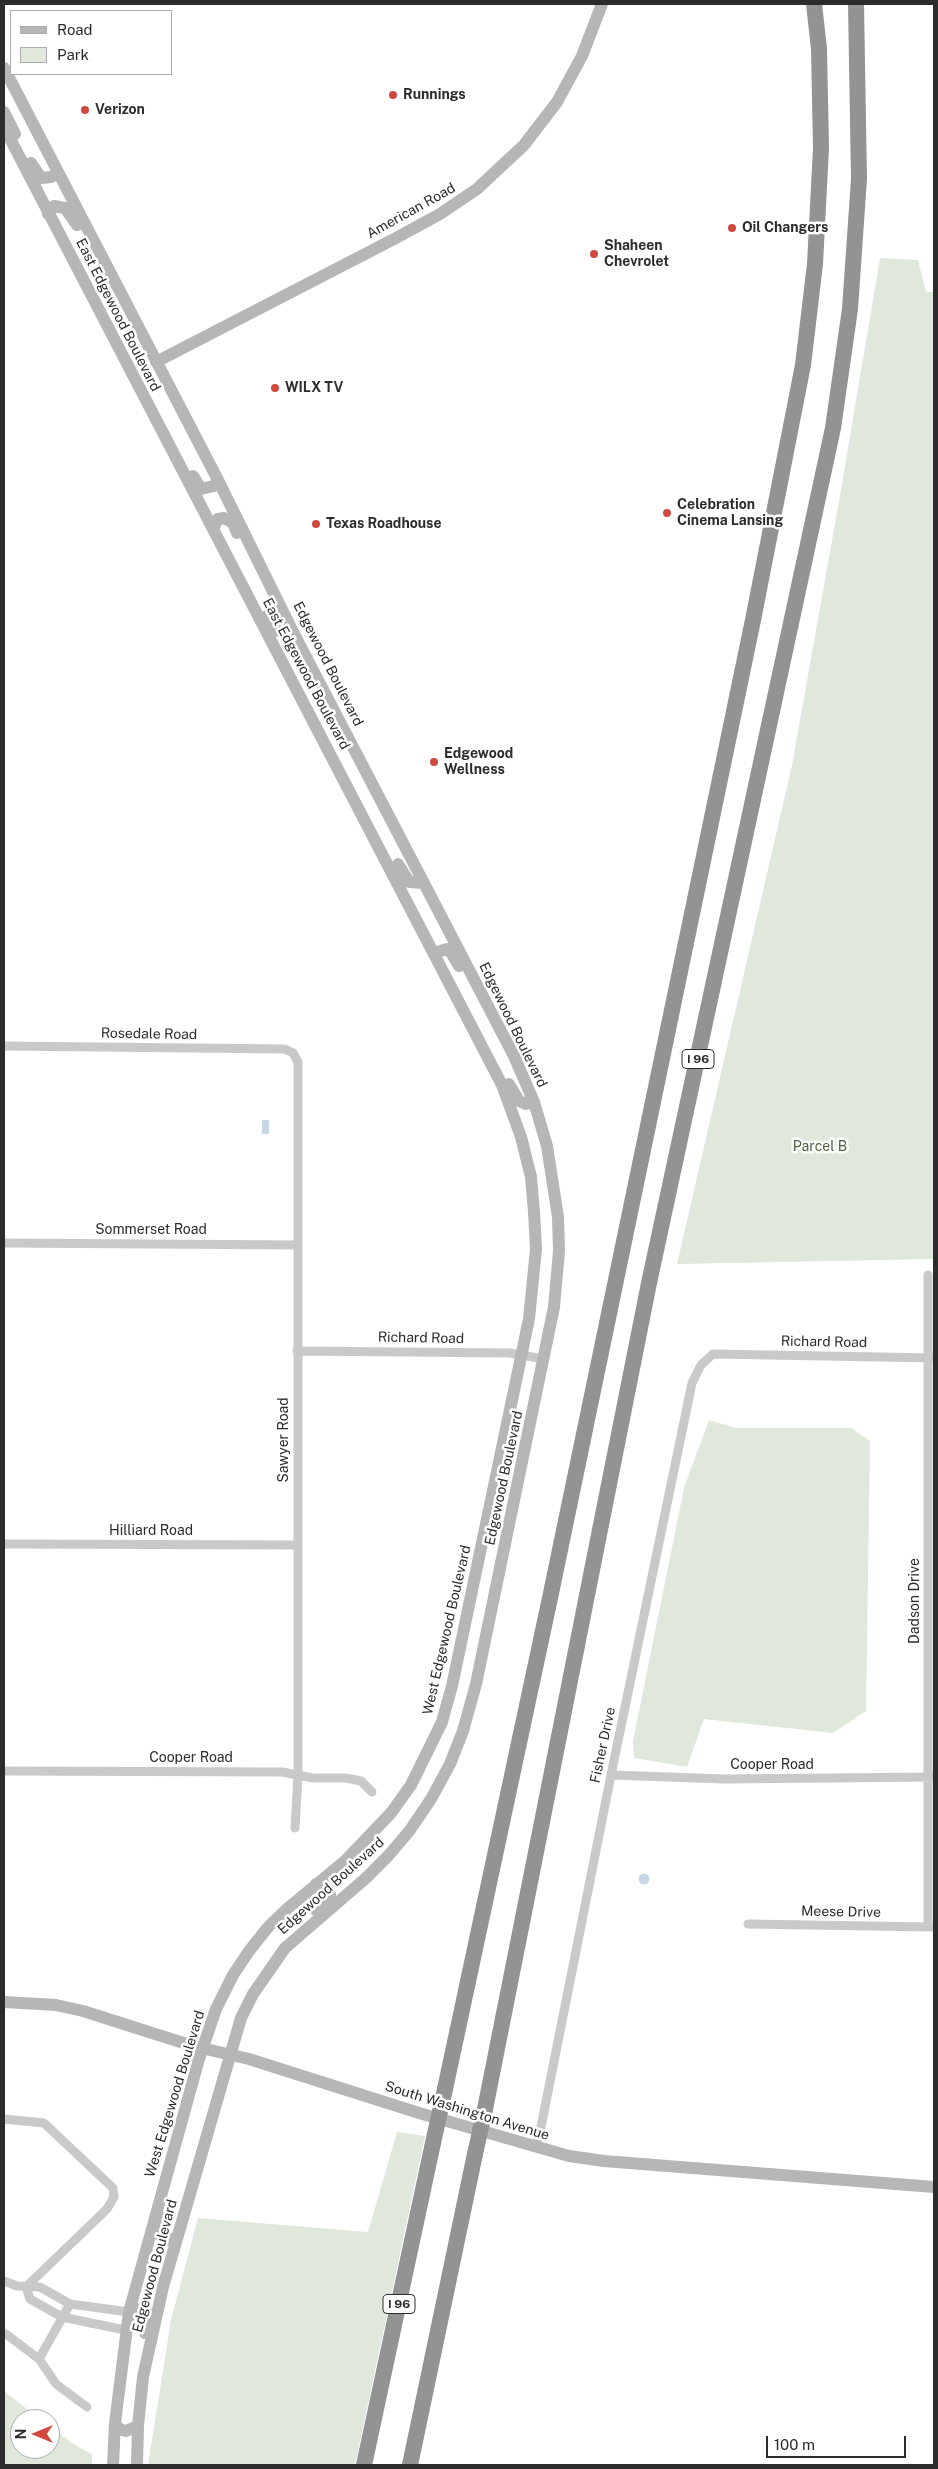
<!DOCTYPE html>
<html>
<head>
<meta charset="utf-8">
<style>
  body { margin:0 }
  #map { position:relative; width:938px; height:2469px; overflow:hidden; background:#fff; font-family:"Public Sans",sans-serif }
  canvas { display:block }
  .frame { position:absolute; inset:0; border:5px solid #2c2c2c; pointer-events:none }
  .legend { position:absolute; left:10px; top:10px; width:162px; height:65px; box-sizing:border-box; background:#fff; border:1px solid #ababab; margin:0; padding:6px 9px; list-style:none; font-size:15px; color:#2c2c2c }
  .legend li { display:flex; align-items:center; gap:10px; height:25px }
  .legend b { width:25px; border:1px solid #ababab }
  .north { position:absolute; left:10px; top:2409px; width:50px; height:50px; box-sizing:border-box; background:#fff; border:1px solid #ababab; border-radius:50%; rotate:270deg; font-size:14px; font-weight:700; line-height:20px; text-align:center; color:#2c2c2c }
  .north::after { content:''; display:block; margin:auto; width:18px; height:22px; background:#d1483f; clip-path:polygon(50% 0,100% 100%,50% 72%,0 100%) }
  .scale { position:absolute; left:766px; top:2436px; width:140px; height:22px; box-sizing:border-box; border:2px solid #2c2c2c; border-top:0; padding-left:6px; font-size:15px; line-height:18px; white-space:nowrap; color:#2c2c2c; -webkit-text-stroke:4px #fff; paint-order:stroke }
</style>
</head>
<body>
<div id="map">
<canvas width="938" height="2469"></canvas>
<div class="frame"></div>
<ul class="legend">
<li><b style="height:6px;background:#b6b6b6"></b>Road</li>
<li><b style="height:14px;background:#e0e8db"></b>Park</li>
</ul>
<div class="north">N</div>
<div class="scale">100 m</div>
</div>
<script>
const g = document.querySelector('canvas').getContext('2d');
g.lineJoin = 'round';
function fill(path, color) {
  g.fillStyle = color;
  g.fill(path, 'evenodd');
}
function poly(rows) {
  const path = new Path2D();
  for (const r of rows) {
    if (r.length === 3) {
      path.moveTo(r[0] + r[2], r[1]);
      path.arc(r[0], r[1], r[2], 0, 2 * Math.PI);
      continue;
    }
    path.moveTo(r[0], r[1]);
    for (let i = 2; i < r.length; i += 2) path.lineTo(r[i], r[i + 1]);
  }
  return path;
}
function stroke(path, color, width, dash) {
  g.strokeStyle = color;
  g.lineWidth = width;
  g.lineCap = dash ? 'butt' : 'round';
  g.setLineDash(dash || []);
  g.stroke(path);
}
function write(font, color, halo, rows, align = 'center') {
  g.font = font + ' "Public Sans",sans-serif';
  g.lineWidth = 5;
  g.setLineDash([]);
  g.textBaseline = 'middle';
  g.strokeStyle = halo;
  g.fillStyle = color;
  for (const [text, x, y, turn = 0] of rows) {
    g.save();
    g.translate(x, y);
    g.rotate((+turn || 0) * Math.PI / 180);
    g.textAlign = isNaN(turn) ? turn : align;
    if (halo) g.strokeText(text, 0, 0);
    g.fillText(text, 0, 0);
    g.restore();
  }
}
fill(poly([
  [880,258,918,260,926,292,934,292,934,1259,677,1264,792,765,841,490],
  [709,1420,736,1428,851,1428,870,1441,866,1711,833,1733,704,1719,687,1767,634,1758,633,1741,684,1488],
  [397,2132,425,2136,355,2465,148,2465,171,2320,198,2218,368,2232],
  [4,2391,40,2419,20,2419,20,2449,50,2449,50,2426,72,2443,92,2454,92,2465,4,2465]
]), '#e0e8db');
fill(poly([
  [262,1120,269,1120,269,1134,262,1134],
  [644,1879,5.5]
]), '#c8d7e6');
stroke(poly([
  [4,1046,285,1049,293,1053,298,1062,298,1775,295,1828],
  [4,1243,298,1245],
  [928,1275,928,1927],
  [297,1351,510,1353,544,1359],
  [4,1544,298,1545],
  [4,1771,282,1772,313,1778,346,1778,361,1781,372,1792],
  [611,1775,724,1779,934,1777],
  [748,1924,932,1927],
  [4,2119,44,2123,113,2188,114,2197,107,2209,26,2287],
  [534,2147,539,2137,611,1775,692,1383,701,1365,713,1354,934,1358],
  [4,2281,17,2286,40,2287,70,2304,129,2312],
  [26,2287,30,2299,62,2317,125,2330],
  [6,2334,39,2359,56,2384,87,2407],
  [39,2359,70,2304]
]), '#c9c9c9', 9);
stroke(poly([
  [4,68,218,480,293,632,514,1056,534,1102,547,1146,558,1217,559,1251,554,1307,476,1684,463,1731,450,1764,431,1799,410,1830,389,1855,366,1878,285,1948,253,1994,241,2018,163,2287,143,2377,138,2426,137,2465],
  [4,112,15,134],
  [4,127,502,1085,521,1137,531,1177,534,1212,536,1249,529,1319,452,1686,442,1722,411,1785,391,1813,346,1860,288,1908,269,1926,249,1951,233,1975,216,2009,199,2059,129,2312,115,2423,113,2465],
  [31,163,41,178,51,177,58,173],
  [48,214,54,206,65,208,77,225],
  [156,362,396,238,440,214,477,189,524,145,557,102,582,56,602,4],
  [193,476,201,489,214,486,218,480],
  [213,529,218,519,224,518,233,523,237,533],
  [268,615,276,630,285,633,293,632],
  [398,864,409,882,424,883],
  [434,953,447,949,452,954,459,966],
  [509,1084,519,1101,526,1104,534,1102],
  [316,1884,323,1884,329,1890,330,1895,316,1910],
  [4,2002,56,2005,83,2011,193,2046,249,2059,419,2113,569,2156,604,2161,934,2187],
  [162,2218,159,2233,161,2237,166,2240,177,2238],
  [129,2312,141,2309,146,2311,148,2316,145,2333],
  [115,2423,119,2429,126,2431,138,2426]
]), '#b6b6b6', 12);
stroke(poly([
  [445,2089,550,1598,753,620,803,365,815,264,821,148,819,49,814,4],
  [485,2109,649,1283,833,428,850,309,859,179,856,4],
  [364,2465,433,2143],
  [410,2465,475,2154]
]), '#939393', 16);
stroke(poly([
  [433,2143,445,2089],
  [475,2154,485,2109]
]), '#939393', 16);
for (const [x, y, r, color] of [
  [393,95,5,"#d1483f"],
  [85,110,5,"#d1483f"],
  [732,228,5,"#d1483f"],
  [594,254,5,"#d1483f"],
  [275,388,5,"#d1483f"],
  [667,513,5,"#d1483f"],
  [316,524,5,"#d1483f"],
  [434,762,5,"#d1483f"]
]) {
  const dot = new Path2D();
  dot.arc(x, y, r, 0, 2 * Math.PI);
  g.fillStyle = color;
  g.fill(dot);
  stroke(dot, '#fff', 2);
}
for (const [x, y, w] of [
  [698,1059,32],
  [399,2304,32]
]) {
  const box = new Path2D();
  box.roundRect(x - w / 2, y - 9.5, w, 19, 4);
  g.fillStyle = '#fff';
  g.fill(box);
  stroke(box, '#2c2c2c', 1);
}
write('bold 12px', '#2c2c2c', null, [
  ["I 96",698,1059],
  ["I 96",399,2304]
]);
write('bold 14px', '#2c2c2c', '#fff', [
  ["Runnings",403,95],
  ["Verizon",95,110],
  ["Oil Changers",742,228],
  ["Shaheen",604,246],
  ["Chevrolet",604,262],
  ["WILX TV",285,388],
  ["Celebration",677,505],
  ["Cinema Lansing",677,521],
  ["Texas Roadhouse",326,524],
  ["Edgewood",444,754],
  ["Wellness",444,770]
], 'left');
write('14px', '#2c2c2c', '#fff', [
  ["American Road",411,211,-29],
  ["East Edgewood Boulevard",118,315,63],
  ["Edgewood Boulevard",328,664,63],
  ["East Edgewood Boulevard",306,674,62],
  ["Edgewood Boulevard",513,1025,64],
  ["Rosedale Road",149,1034,1],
  ["Sommerset Road",151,1230],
  ["Richard Road",421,1338,1],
  ["Richard Road",824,1342,1],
  ["Sawyer Road",284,1440,-90],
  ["Edgewood Boulevard",504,1478,-78],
  ["Hilliard Road",151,1531],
  ["Dadson Drive",915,1601,-90],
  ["West Edgewood Boulevard",447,1630,-77],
  ["Fisher Drive",603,1745,-78],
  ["Cooper Road",191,1758],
  ["Cooper Road",772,1765],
  ["Edgewood Boulevard",331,1886,-42],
  ["Meese Drive",841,1912,1],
  ["West Edgewood Boulevard",175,2094,-73],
  ["South Washington Avenue",467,2111,17],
  ["Edgewood Boulevard",155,2266,-75]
]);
write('14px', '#4b623f', '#fff', [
  ["Parcel B",820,1147]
]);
</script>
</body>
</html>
